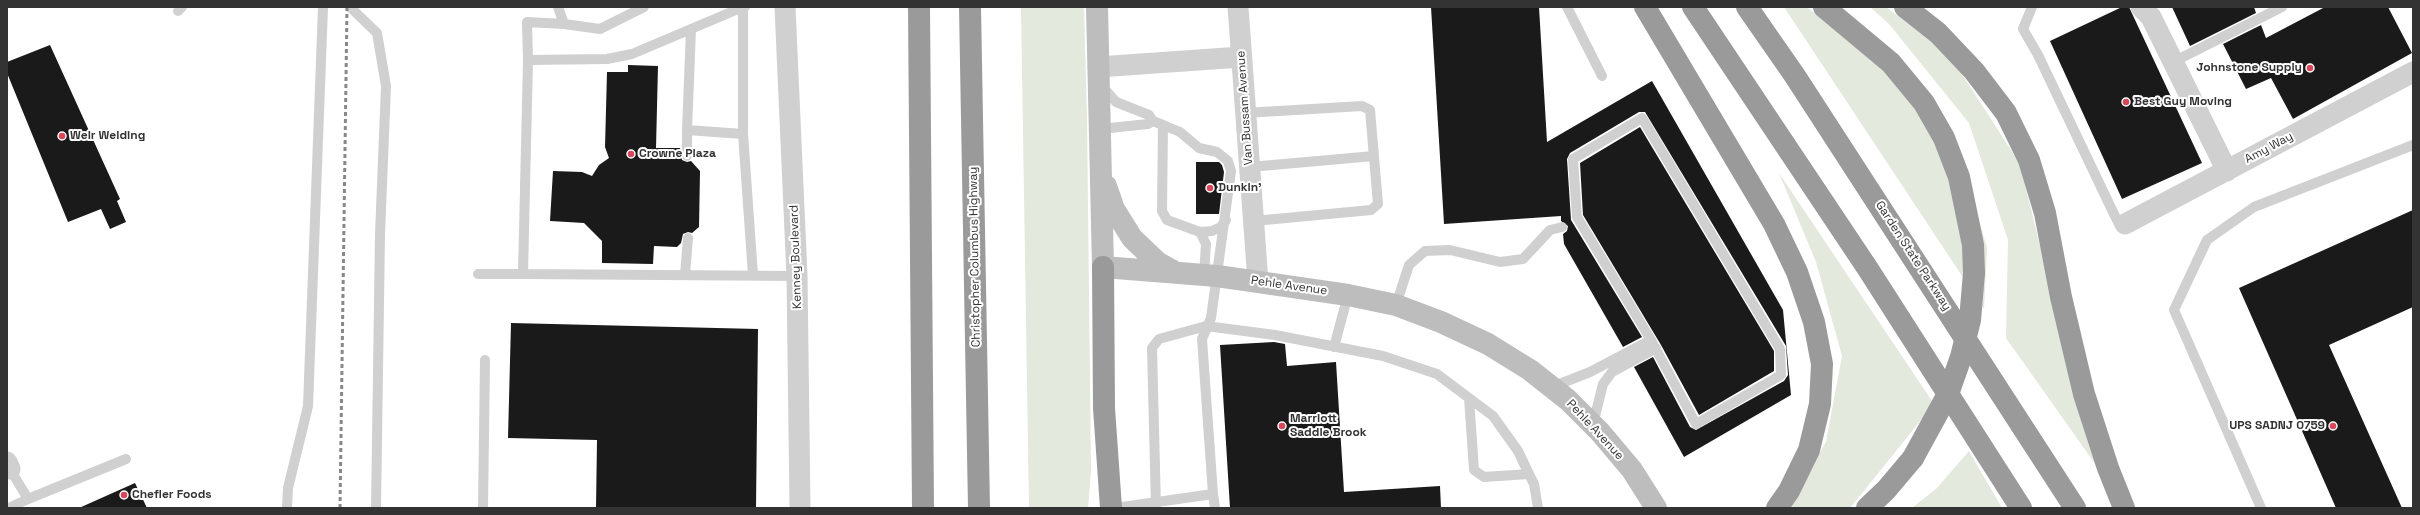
<!DOCTYPE html>
<html>
<head>
<meta charset="utf-8">
<style>
  body { margin:0 }
  #map { position:relative; width:2420px; height:515px; overflow:hidden; background:#fff; font-family:"Space Grotesk",sans-serif }
  canvas { display:block }
  .frame { position:absolute; inset:0; border:8px solid #333; pointer-events:none }
</style>
</head>
<body>
<div id="map">
<canvas width="2420" height="515"></canvas>
<div class="frame"></div>
</div>
<script>
const g = document.querySelector('canvas').getContext('2d');
g.lineJoin = 'round';
function fill(path, color) {
  g.fillStyle = color;
  g.fill(path, 'evenodd');
}
function poly(rows) {
  const path = new Path2D();
  for (const r of rows) {
    path.moveTo(r[0], r[1]);
    for (let i = 2; i < r.length; i += 2) path.lineTo(r[i], r[i + 1]);
  }
  return path;
}
function stroke(path, color, width, dash) {
  g.strokeStyle = color;
  g.lineWidth = width;
  g.lineCap = dash ? 'butt' : 'round';
  g.setLineDash(dash || []);
  g.stroke(path);
}
function write(font, color, halo, rows, align = 'center') {
  g.font = font + ' "Space Grotesk",sans-serif';
  g.lineWidth = 4;
  g.setLineDash([]);
  g.textBaseline = 'middle';
  g.strokeStyle = halo;
  g.fillStyle = color;
  for (const [text, x, y, turn = 0] of rows) {
    g.save();
    g.translate(x, y);
    g.rotate((+turn || 0) * Math.PI / 180);
    g.textAlign = isNaN(turn) ? turn : align;
    if (halo) g.strokeText(text, 0, 0);
    g.fillText(text, 0, 0);
    g.restore();
  }
}
fill(poly([
  [1021,7,1084,7,1087,117,1091,472,1088,508,1029,508],
  [1784,7,1807,7,1896,81,1963,163,1987,248,1984,309],
  [1870,7,1886,7,1949,54,2020,164,2074,385,2103,475,2006,338,2008,240,1969,123,1889,24],
  [1779,173,1934,404,1850,508,1787,508,1826,442,1842,356,1816,262],
  [1969,451,2002,508,1912,508,1937,488]
]), '#e3e9dd');
fill(poly([
  [1431,7,1539,7,1547,142,1652,81,1783,310,1791,395,1684,457,1634,367,1653,357,1690,427,1696,430,1784,381,1788,375,1786,346,1645,112,1639,112,1570,153,1567,159,1571,220,1642,337,1623,347,1564,244,1563,234,1567,231,1568,226,1561,221,1561,216,1444,224],
  [2122,7,2129,7,2202,163,2122,199,2050,41],
  [2172,7,2254,7,2256,13,2190,46],
  [2325,7,2388,7,2412,53,2293,119,2271,78,2246,89,2223,44,2261,25,2266,38],
  [50,45,120,199,117,201,126,222,110,229,101,209,68,222,7,73,7,62],
  [628,65,658,66,656,148,680,148,682,160,687,162,691,161,700,171,699,227,692,233,688,232,683,234,681,243,677,247,654,246,653,264,602,263,602,241,584,223,550,221,553,171,582,172,592,176,599,165,609,158,605,147,607,72,628,72],
  [1640,127,1774,351,1774,371,1699,415,1661,345,1583,215,1580,163],
  [1196,162,1219,162,1222,165,1224,172,1219,214,1196,214],
  [2413,210,2413,307,2329,345,2402,508,2336,508,2239,288],
  [511,323,758,329,756,508,596,508,597,440,508,438],
  [1274,342,1285,344,1287,366,1336,362,1344,492,1440,486,1441,508,1230,508,1220,345],
  [135,483,147,508,79,508]
]), '#1a1a1a');
stroke(poly([
  [350,7,377,33,386,86,380,234,376,508],
  [558,7,564,24,600,29,644,7],
  [743,7,632,54,607,59,528,60,523,274,797,276],
  [745,7,743,8,743,134,753,275],
  [1567,7,1602,76],
  [2032,7,2023,29,2038,55,2113,212,2119,224,2125,224],
  [178,11,182,7],
  [691,29,687,130,743,134],
  [528,60,527,22,564,24],
  [2173,62,2282,7],
  [1102,86,1116,102,1149,115,1153,121,1163,125,1162,211,1167,220,1200,232,1212,231,1221,227,1226,220],
  [1245,113,1362,106,1370,110,1378,204,1371,210,1254,221],
  [1642,118,1780,349,1781,375,1696,424,1651,340,1577,217,1573,159,1642,118],
  [1100,129,1148,124,1153,121],
  [687,130,687,156],
  [1250,167,1374,156],
  [1200,232,1206,244,1204,275],
  [478,274,523,274],
  [685,275,688,238],
  [1396,305,1409,265,1425,251,1450,250,1500,262,1523,259,1550,230,1562,227],
  [1334,347,1348,295],
  [1552,387,1590,372,1651,340],
  [1469,398,1474,470,1484,477,1529,474],
  [1593,424,1603,384,1612,372,1656,348],
  [1213,494,1215,508],
  [28,499,126,459],
  [9,508,28,499,10,469],
  [287,508,288,488,308,406,323,7],
  [483,508,485,360],
  [1115,508,1213,494,1202,339,1211,318,1231,171,1228,161,1217,152,1199,148,1180,132,1163,125],
  [1156,508,1152,348,1159,339,1206,326,1275,335,1383,356,1437,374,1493,416,1518,451,1529,474,1534,484,1538,508],
  [2261,508,2174,310,2207,240,2254,207,2413,145]
]), '#d0d0d0', 10);
stroke(poly([
  [785,7,797,276,800,508],
  [1238,7,1258,282],
  [2141,7,2151,17,2227,171],
  [1098,67,1241,57],
  [2125,224,2413,72],
  [7,462,10,469]
]), '#d0d0d0', 21);
stroke(poly([
  [1097,7,1103,267,1217,276,1348,295,1396,305,1441,322,1488,344,1530,370,1568,400,1600,432,1632,470,1656,508],
  [1106,186,1114,209,1132,238,1157,262,1175,272]
]), '#bdbdbd', 22);
stroke(poly([
  [919,7,923,508],
  [970,7,979,508],
  [1645,7,1774,224,1797,272,1814,322,1822,364,1820,404,1809,450,1789,491,1777,508],
  [1693,7,1868,269,2021,508],
  [1747,7,1795,76,2075,508],
  [1824,7,1891,63,1924,103,1944,138,1959,177,1973,245,1974,273],
  [1905,7,1938,33,1974,71,2006,113,2029,160,2045,213,2061,297,2084,394,2108,468,2124,508],
  [1103,267,1104,408,1111,508],
  [1867,508,1886,490,1913,458]
]), '#9a9a9a', 22);
stroke(poly([
  [340,508,347,7]
]), '#888', 3, [4, 3]);
stroke(poly([
  [1913,458,1948,394,1961,357,1970,320,1974,273]
]), '#9a9a9a', 22);
for (const [x, y, r, color] of [
  [2310,68,4,"#d6485a"],
  [2126,102,4,"#d6485a"],
  [62,136,4,"#d6485a"],
  [631,154,4,"#d6485a"],
  [1210,188,4,"#d6485a"],
  [1282,426,4,"#d6485a"],
  [2333,426,4,"#d6485a"],
  [124,495,4,"#d6485a"]
]) {
  const dot = new Path2D();
  dot.arc(x, y, r, 0, 2 * Math.PI);
  g.fillStyle = color;
  g.fill(dot);
  stroke(dot, '#fff', 1.5);
}
write('bold 12px', '#333', '#fff', [
  ["Johnstone Supply",2302,68,"right"],
  ["Best Guy Moving",2134,102],
  ["Weir Welding",70,136],
  ["Crowne Plaza",639,154],
  ["Dunkin'",1218,188],
  ["Marriott",1290,419],
  ["Saddle Brook",1290,433],
  ["UPS SADNJ 0759",2325,426,"right"],
  ["Chefler Foods",132,495]
], 'left');
write('12px', '#333', '#fff', [
  ["Van Bussam Avenue",1245,108,-94],
  ["Amy Way",2269,148,-28],
  ["Garden State Parkway",1913,256,57],
  ["Kenney Boulevard",796,257,-92],
  ["Christopher Columbus Highway",975,257,-91],
  ["Pehle Avenue",1289,286,8],
  ["Pehle Avenue",1595,430,47]
]);
</script>
</body>
</html>
